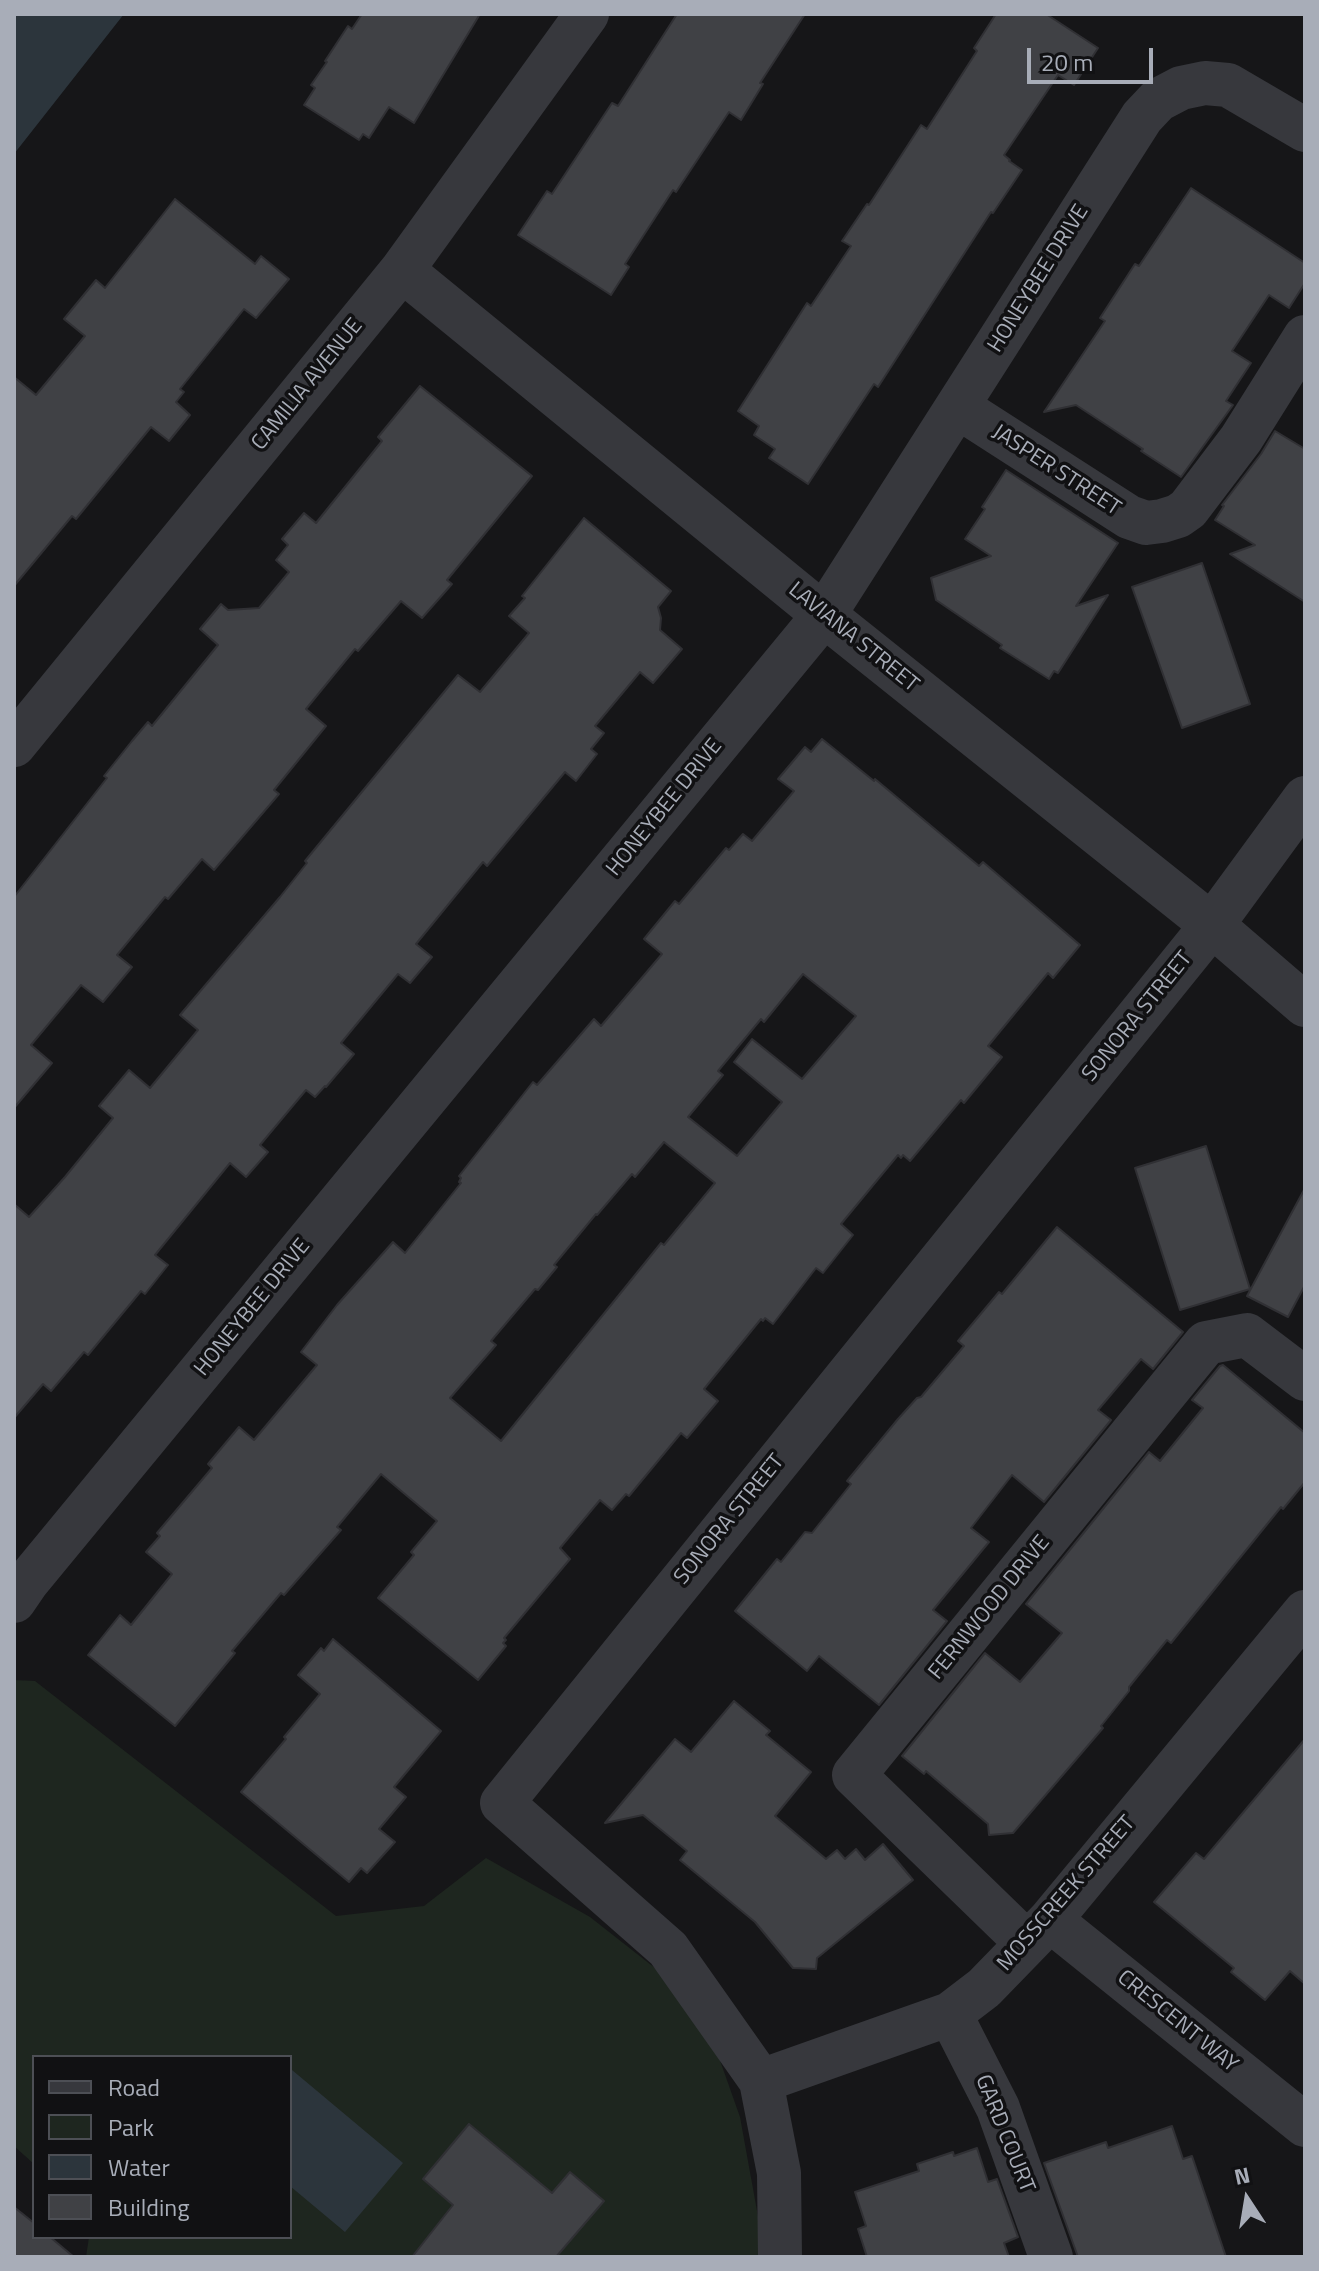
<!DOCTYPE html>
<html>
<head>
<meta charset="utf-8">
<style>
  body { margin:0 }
  #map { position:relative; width:1319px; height:2271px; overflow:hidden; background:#161618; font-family:"Titillium Web",sans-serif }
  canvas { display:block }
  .frame { position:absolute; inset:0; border:16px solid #a8adb8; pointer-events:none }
  .legend { position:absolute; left:32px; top:2055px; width:260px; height:184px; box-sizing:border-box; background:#111113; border:2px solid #4d4f55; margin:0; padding:10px 14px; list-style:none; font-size:24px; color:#a8adb8 }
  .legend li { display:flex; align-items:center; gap:16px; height:40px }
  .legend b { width:40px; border:2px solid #4d4f55 }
  .north { position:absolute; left:1207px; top:2159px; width:80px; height:80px; -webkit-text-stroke:6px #111113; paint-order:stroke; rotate:348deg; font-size:22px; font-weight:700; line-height:32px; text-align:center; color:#a8adb8 }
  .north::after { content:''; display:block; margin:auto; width:28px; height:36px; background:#a8adb8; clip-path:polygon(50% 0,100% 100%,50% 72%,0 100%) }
  .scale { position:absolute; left:1027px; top:48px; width:126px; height:36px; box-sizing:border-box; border:4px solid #a8adb8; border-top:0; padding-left:10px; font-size:24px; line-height:28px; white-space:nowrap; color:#a8adb8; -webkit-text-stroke:6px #111113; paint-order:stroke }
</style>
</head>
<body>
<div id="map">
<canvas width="1319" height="2271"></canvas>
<div class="frame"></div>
<ul class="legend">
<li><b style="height:10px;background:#37383d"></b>Road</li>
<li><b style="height:22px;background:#1e261f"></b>Park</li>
<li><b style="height:22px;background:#2c353c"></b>Water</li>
<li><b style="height:22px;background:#404145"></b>Building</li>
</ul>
<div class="north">N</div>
<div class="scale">20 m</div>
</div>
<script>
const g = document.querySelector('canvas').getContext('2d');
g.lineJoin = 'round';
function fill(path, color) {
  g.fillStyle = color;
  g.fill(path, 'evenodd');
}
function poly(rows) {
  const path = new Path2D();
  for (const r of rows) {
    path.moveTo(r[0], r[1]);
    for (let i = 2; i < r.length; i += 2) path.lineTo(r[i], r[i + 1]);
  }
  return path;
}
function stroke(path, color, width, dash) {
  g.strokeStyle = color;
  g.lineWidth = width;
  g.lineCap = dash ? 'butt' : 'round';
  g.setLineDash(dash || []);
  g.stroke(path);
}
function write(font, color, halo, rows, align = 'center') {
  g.font = font + ' "Titillium Web",sans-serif';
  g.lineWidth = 7;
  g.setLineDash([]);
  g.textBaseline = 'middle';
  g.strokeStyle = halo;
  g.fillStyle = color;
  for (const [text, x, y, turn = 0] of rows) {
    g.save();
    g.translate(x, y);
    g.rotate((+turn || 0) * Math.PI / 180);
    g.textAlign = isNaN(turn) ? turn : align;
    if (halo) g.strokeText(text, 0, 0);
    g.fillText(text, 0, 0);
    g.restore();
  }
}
fill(poly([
  [14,1680,35,1681,336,1916,424,1906,486,1858,590,1917,660,1972,717,2052,740,2117,763,2244,760,2257,86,2257,89,2237,290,2237,290,2057,34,2057,34,2164,14,2146]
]), '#1e261f');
fill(poly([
  [14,14,124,14,14,154],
  [292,2070,403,2163,345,2232,290,2186,290,2073]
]), '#2c353c');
const building = poly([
  [362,14,480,14,414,123,389,107,369,138,363,134,359,140,304,105,315,88,311,85,327,62,325,61,348,26,352,29,362,14],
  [677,14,805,14,760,83,763,84,741,120,729,112,676,192,673,190,625,264,629,267,611,295,518,235,547,191,552,194,612,103,618,106,677,14],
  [996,14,1046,14,1098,48,1074,85,1058,75,1004,155,1010,160,1009,161,1022,170,993,213,991,212,878,387,874,384,808,484,769,458,775,449,754,435,759,426,738,411,807,303,811,306,851,246,842,241,867,204,869,205,921,125,927,129,977,51,974,48,996,14],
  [1191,188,1305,263,1305,283,1289,308,1269,295,1232,351,1251,363,1226,401,1233,405,1181,477,1141,451,1143,449,1076,405,1044,412,1105,321,1100,318,1135,264,1139,266,1191,188],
  [175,199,255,264,261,256,289,279,256,318,244,309,180,389,184,392,176,402,190,415,169,441,151,427,76,519,72,516,14,586,14,377,36,395,85,336,64,319,96,280,105,288,175,199],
  [420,386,532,476,447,580,452,584,422,618,401,601,358,651,355,649,306,709,326,726,274,790,279,794,214,870,202,859,168,899,165,897,117,955,132,967,103,1002,81,985,31,1045,52,1063,14,1108,14,897,107,778,104,776,132,741,148,722,152,726,218,645,200,629,221,604,228,610,259,608,289,572,276,560,288,545,282,539,304,513,316,523,382,441,378,437,420,386],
  [1275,431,1305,449,1305,602,1230,554,1255,545,1215,520,1224,506,1222,505,1261,454,1275,431],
  [1006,470,1118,543,1076,606,1108,595,1058,673,1054,671,1049,679,1000,648,1002,645,936,600,931,578,991,556,965,539,985,509,982,507,1006,470],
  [584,518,671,591,658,607,661,618,660,630,682,649,653,683,640,672,595,726,604,733,591,749,597,754,576,781,565,772,487,866,483,862,416,944,432,957,410,983,398,974,341,1043,354,1054,326,1087,325,1086,315,1097,306,1090,260,1145,268,1152,246,1177,230,1163,155,1255,168,1265,145,1294,141,1291,88,1355,84,1352,51,1391,43,1384,14,1418,14,1204,29,1217,65,1177,113,1118,99,1106,129,1070,150,1088,198,1030,180,1015,280,897,307,863,305,861,458,675,480,692,529,633,509,616,525,598,522,596,584,518],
  [1202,563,1250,704,1182,728,1132,587,1202,563],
  [822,739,874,781,875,779,979,866,983,862,1080,945,1053,978,1048,973,988,1046,1002,1057,964,1103,961,1100,910,1161,903,1155,901,1158,898,1155,841,1224,853,1235,823,1273,816,1268,773,1324,765,1318,763,1321,761,1319,704,1389,718,1401,687,1438,681,1433,629,1496,626,1494,612,1510,600,1500,560,1548,570,1559,504,1638,506,1640,503,1643,506,1646,478,1680,378,1598,414,1555,411,1552,437,1521,381,1474,337,1527,341,1530,284,1595,281,1593,232,1651,235,1653,175,1726,88,1655,120,1615,131,1625,172,1574,146,1552,160,1536,157,1533,212,1468,208,1464,239,1427,254,1440,317,1365,301,1352,337,1305,393,1242,405,1253,461,1183,459,1182,461,1178,459,1176,533,1082,537,1085,594,1019,601,1026,662,954,644,939,675,901,679,904,726,848,729,850,743,834,752,841,794,791,778,779,805,747,811,752,822,739],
  [803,974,856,1016,802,1079,752,1039,734,1062,782,1102,737,1156,688,1117,723,1075,718,1071,761,1019,764,1022,803,974],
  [664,1142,715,1183,664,1245,661,1243,501,1441,450,1398,496,1345,491,1341,535,1289,538,1290,557,1267,554,1265,596,1214,597,1215,632,1174,635,1177,664,1142],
  [1206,1146,1250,1289,1180,1310,1135,1168,1206,1146],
  [1305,1188,1305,1285,1288,1317,1247,1296,1305,1188],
  [1057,1227,1183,1332,1153,1369,1141,1359,1098,1410,1111,1420,1044,1502,1012,1475,971,1528,989,1542,933,1610,947,1621,879,1705,819,1656,807,1671,735,1611,777,1559,781,1562,805,1532,812,1533,851,1484,847,1481,898,1419,917,1398,921,1397,964,1346,958,1341,999,1292,1002,1294,1057,1227],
  [1223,1365,1305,1433,1305,1482,1283,1509,1281,1507,1171,1643,1167,1640,1129,1687,1129,1691,1101,1726,1103,1728,1013,1833,989,1835,988,1824,926,1771,924,1774,902,1756,985,1653,1020,1682,1062,1633,1026,1604,1149,1452,1160,1461,1203,1408,1192,1400,1220,1366,1223,1365],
  [333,1639,441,1731,394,1787,406,1797,379,1829,395,1842,367,1873,361,1868,349,1882,241,1792,286,1739,284,1737,320,1694,298,1675,321,1648,324,1651,333,1639],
  [734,1701,770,1731,766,1735,811,1772,775,1816,826,1859,837,1850,845,1859,856,1849,865,1860,883,1844,913,1880,817,1958,816,1969,793,1968,755,1922,680,1860,687,1851,643,1815,605,1823,675,1739,691,1752,734,1701],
  [1305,1739,1305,1984,1290,1971,1265,2000,1231,1972,1234,1968,1154,1902,1196,1853,1204,1859,1305,1739],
  [469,2124,552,2193,570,2172,604,2201,556,2257,412,2257,453,2205,423,2179,469,2124],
  [1172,2126,1183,2159,1192,2156,1226,2257,1078,2257,1044,2163,1106,2142,1108,2148,1172,2126],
  [977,2148,988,2182,997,2179,1018,2237,1004,2243,1009,2257,867,2257,858,2229,866,2226,855,2192,919,2171,917,2164,953,2152,954,2156,977,2148],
  [14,2207,34,2223,34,2237,50,2237,74,2257,14,2257,14,2207]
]);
fill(building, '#404145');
stroke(building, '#303034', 2);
stroke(poly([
  [402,270,824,615,1212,925,1305,1005],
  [958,407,1129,517,1146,523,1162,521,1178,516,1188,509,1241,439,1305,337],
  [14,745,402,270,587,14],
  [14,1601,27,1582,824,615,1142,117,1158,100,1181,88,1205,83,1228,85,1305,130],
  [1050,1920,1305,2125],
  [1027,1943,854,1775,1206,1343,1247,1335,1305,1379],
  [950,2014,998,2108,1051,2257],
  [761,2081,950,2014,984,1988,1050,1920,1305,1612],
  [780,2257,779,2173,761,2081,668,1949,502,1803,1212,925,1305,798]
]), '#37383d', 44);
write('22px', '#a8adb8', '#111113', [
  ["HONEYBEE DRIVE",1039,279,-58],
  ["CAMILIA AVENUE",308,385,-51],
  ["JASPER STREET",1056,471,33],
  ["LAVIANA STREET",853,638,39],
  ["HONEYBEE DRIVE",665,808,-51],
  ["SONORA STREET",1138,1017,-51],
  ["HONEYBEE DRIVE",253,1308,-51],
  ["SONORA STREET",730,1520,-51],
  ["FERNWOOD DRIVE",990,1608,-51],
  ["MOSSCREEK STREET",1067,1894,-49],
  ["CRESCENT WAY",1177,2022,39],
  ["GARD COURT",1004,2134,68]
]);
</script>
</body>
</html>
